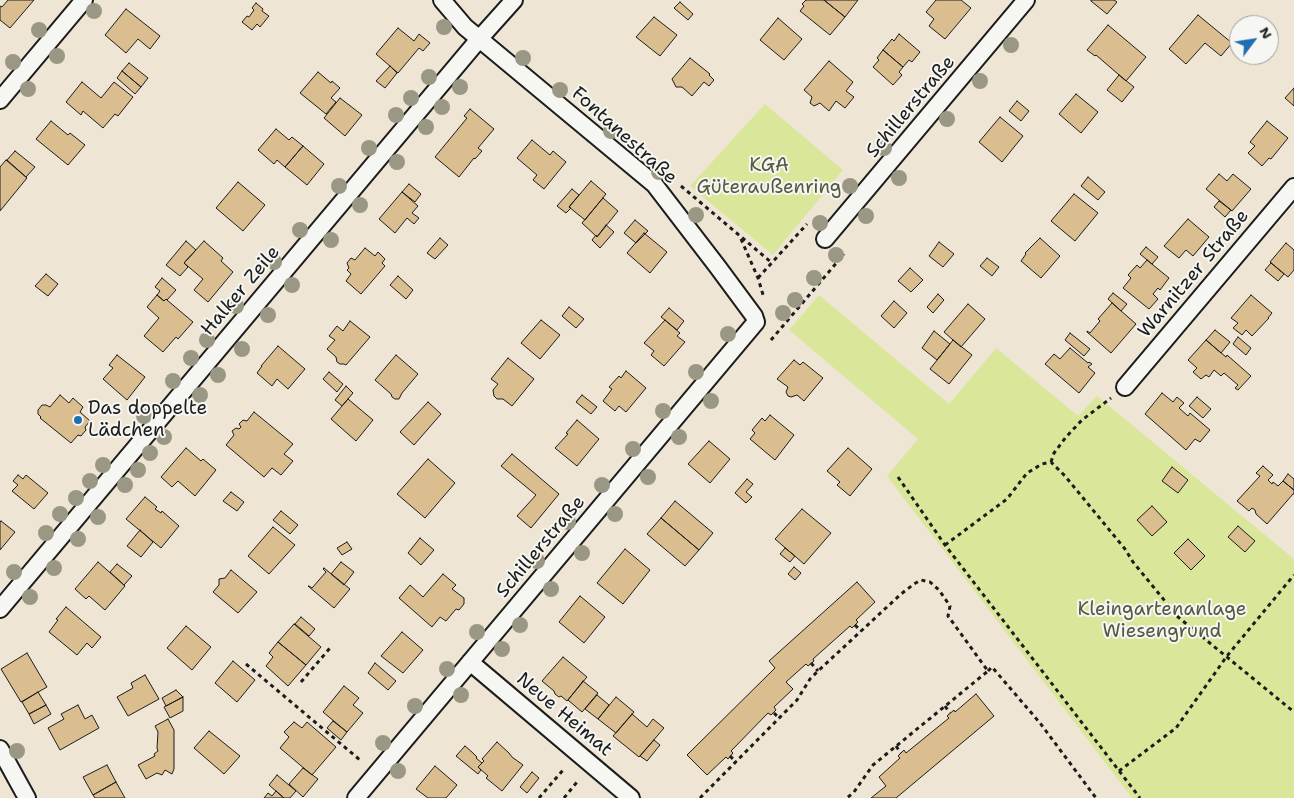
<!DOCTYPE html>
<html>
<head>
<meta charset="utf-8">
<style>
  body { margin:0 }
  #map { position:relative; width:1294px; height:798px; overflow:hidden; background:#eee5d4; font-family:"Shantell Sans",sans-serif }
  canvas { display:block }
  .north { position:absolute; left:1229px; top:15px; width:50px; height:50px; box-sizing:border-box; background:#f6f6f2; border:1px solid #9f9f9c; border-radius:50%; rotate:59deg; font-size:14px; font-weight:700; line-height:20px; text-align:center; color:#1c1c1c }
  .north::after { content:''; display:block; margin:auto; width:18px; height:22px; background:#1f6fb2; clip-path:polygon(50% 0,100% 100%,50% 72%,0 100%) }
</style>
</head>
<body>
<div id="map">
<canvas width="1294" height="798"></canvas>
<div class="north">N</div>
</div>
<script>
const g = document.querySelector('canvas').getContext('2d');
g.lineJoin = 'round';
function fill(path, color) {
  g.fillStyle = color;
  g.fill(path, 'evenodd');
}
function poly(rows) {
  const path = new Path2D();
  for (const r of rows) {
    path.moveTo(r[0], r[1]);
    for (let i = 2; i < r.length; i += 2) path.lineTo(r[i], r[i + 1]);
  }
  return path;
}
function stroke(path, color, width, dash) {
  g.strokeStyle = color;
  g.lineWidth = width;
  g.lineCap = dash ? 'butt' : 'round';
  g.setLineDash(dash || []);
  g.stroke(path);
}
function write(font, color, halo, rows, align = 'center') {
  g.font = font + ' "Shantell Sans",sans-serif';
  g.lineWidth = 4;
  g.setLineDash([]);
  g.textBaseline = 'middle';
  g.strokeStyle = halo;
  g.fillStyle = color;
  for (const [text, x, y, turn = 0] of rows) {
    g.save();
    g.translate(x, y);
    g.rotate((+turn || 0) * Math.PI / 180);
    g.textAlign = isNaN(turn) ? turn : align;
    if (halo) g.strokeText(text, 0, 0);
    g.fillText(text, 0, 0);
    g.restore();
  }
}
fill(poly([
  [765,104,843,170,773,255,690,186],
  [819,295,949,404,996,348,1078,416,1097,396,1294,559,1294,798,1132,798,887,476,918,439,789,330]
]), '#dae79a');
const building = poly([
  [8,0,34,0,10,28,0,20,0,6,2,7,8,0],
  [806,0,824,0,845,17,830,35,800,11,804,6,802,4,806,0],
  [824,0,858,0,845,17,824,0],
  [936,0,961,0,971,8,945,39,929,26,934,19,926,12,936,0],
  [1091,0,1114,0,1117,2,1107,14,1091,1,1091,0],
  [680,2,693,14,688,20,674,8,680,2],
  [256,3,263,9,262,11,269,16,260,27,257,24,252,30,242,22,247,16,249,17,254,10,252,8,256,3],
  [126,9,160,36,150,49,138,39,126,53,105,35,126,9],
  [1198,15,1232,43,1221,56,1205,43,1186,64,1169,49,1198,15],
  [654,17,677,35,660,56,636,37,654,17],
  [778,18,802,39,784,60,760,40,778,18],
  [1108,25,1146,57,1126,81,1096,55,1095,56,1087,50,1108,25],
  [398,28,414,41,419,34,430,43,423,51,419,48,398,73,376,54,398,28],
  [899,34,920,52,912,62,909,60,903,67,883,50,892,39,894,41,899,34],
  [883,50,903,67,899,72,902,75,893,85,873,67,879,60,877,58,883,50],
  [690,58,710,74,709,75,714,80,709,86,704,82,692,96,682,87,676,87,672,79,690,58],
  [829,61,853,82,846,91,854,97,845,108,836,101,829,111,820,103,814,106,810,103,812,97,804,90,829,61],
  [129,63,148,78,141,87,122,71,129,63],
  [390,66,397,73,385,88,376,81,390,66],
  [122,71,141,87,135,94,117,78,122,71],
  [318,72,331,83,332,81,340,88,331,98,336,102,326,114,300,93,318,72],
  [1119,75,1134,87,1122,102,1107,90,1119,75],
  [82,82,101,98,114,82,133,97,118,116,115,114,103,128,83,111,81,115,66,102,82,82],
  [1294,88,1294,106,1285,98,1294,88],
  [1076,94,1098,112,1081,133,1059,114,1076,94],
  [340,98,362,115,345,136,324,118,340,98],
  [1017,101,1029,111,1021,121,1009,111,1017,101],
  [470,109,494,129,478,148,482,151,475,159,474,158,459,177,435,157,467,118,464,116,470,109],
  [1000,117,1023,136,1002,162,979,142,1000,117],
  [51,121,68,135,70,133,85,145,68,165,36,139,51,121],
  [1267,121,1288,138,1271,159,1269,158,1262,166,1248,153,1255,146,1250,142,1267,121],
  [276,129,289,140,292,137,303,146,285,167,277,160,274,164,258,150,276,129],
  [532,140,550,155,553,151,566,162,544,189,533,180,537,175,517,158,532,140],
  [303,146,324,164,307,185,285,167,303,146],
  [15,151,35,167,26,177,7,160,15,151],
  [6,160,27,178,0,211,0,167,6,160],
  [1219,174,1227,181,1233,174,1251,189,1232,211,1206,189,1219,174],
  [1088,177,1105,192,1098,200,1081,186,1088,177],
  [591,181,606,194,585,220,569,207,591,181],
  [238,182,265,205,243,231,216,208,238,182],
  [409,184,421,194,415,202,402,192,409,184],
  [572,189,579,195,569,207,571,208,566,213,557,206,572,189],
  [402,192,418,206,412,213,419,218,414,224,407,218,395,233,379,219,402,192],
  [1074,194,1098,213,1075,241,1051,221,1074,194],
  [603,198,618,211,597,237,582,223,603,198],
  [1219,201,1231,210,1225,217,1214,207,1219,201],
  [1188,219,1209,237,1193,256,1186,250,1179,258,1164,246,1188,219],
  [635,220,648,231,636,243,624,233,635,220],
  [606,225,614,232,600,248,592,240,596,235,597,237,606,225],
  [644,233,667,252,650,273,627,253,644,233],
  [440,238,448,245,435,259,427,253,440,238],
  [1040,238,1060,256,1041,278,1021,261,1026,254,1025,253,1040,238],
  [186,241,196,250,184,263,188,267,180,276,166,265,186,241],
  [204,241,223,258,221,261,233,272,208,302,194,290,203,279,184,263,204,241],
  [939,242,954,254,943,267,929,256,939,242],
  [1286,243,1294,250,1294,270,1288,277,1270,262,1286,243],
  [1146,247,1158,257,1152,264,1140,254,1146,247],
  [365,248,375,256,378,252,385,259,382,263,385,266,361,294,346,281,351,274,347,270,349,268,347,263,351,258,355,260,365,248],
  [987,258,999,267,992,276,980,266,987,258],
  [1147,260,1169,278,1160,290,1158,288,1153,294,1158,299,1149,309,1123,288,1131,278,1128,275,1137,265,1140,268,1147,260],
  [1271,263,1284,274,1278,281,1265,270,1271,263],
  [910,268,923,280,911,292,898,281,910,268],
  [46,274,58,284,48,296,35,286,46,274],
  [398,276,413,290,406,299,390,285,398,276],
  [162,278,176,290,167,300,166,299,164,301,157,295,160,291,155,287,162,278],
  [1113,293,1127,304,1121,311,1108,299,1113,293],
  [938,294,944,300,933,313,927,307,938,294],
  [157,295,164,301,166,299,167,300,193,322,178,339,176,337,163,352,144,336,159,318,147,307,157,295],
  [1251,295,1272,313,1268,318,1269,318,1252,336,1246,330,1242,335,1233,328,1238,323,1231,318,1251,295],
  [894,301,907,313,894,328,881,316,894,301],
  [1112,303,1136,324,1111,353,1087,332,1087,331,1090,333,1100,321,1098,319,1112,303],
  [968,304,985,319,961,347,944,332,968,304],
  [569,307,584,319,576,328,562,316,569,307],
  [669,308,684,321,677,330,661,317,669,308],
  [541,320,560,335,540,359,521,343,541,320],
  [665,320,680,333,677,336,685,342,664,366,651,355,654,351,644,343,665,320],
  [350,321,370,337,346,365,344,364,340,364,337,362,336,357,327,349,335,340,329,336,337,326,343,331,350,321],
  [1215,330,1230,342,1221,353,1206,340,1215,330],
  [934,331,950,344,937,360,922,348,934,331],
  [1070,333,1090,349,1084,356,1065,340,1070,333],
  [1238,337,1251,348,1246,355,1233,344,1238,337],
  [953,340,972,355,949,384,930,369,953,340],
  [1206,340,1226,357,1227,355,1251,376,1238,390,1235,388,1238,385,1224,373,1221,376,1214,370,1209,377,1206,375,1201,379,1193,372,1197,368,1188,360,1206,340],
  [278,346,305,369,288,389,277,379,272,386,257,373,262,366,261,366,278,346],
  [1070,348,1088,363,1089,362,1092,364,1088,367,1095,373,1079,393,1045,364,1054,354,1060,359,1070,348],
  [117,355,145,377,127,400,103,379,113,368,109,365,117,355],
  [396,355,418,374,402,393,399,399,395,399,392,397,391,394,375,380,396,355],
  [508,358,534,379,512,406,503,399,497,399,494,396,493,390,498,384,491,379,508,358],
  [794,360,800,365,803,362,823,378,804,401,797,395,791,397,788,396,786,392,788,387,777,379,794,360],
  [626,371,646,388,626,412,619,406,615,411,603,401,612,389,609,387,619,376,621,378,626,371],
  [329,372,343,384,337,392,323,379,329,372],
  [346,386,353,393,342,406,335,400,346,386],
  [1162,393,1173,402,1177,397,1184,403,1179,408,1188,416,1190,413,1210,430,1200,442,1195,439,1186,450,1145,414,1162,393],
  [60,395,69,403,73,398,83,407,80,412,90,421,85,427,86,430,81,436,78,435,71,443,40,418,41,417,38,414,38,410,42,405,46,405,50,407,60,395],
  [582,395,597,407,591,414,576,402,582,395],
  [1197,397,1211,409,1203,418,1189,406,1197,397],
  [348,399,373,420,356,441,331,419,348,399],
  [428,402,441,414,414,445,400,432,428,402],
  [254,412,293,444,284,454,293,461,281,475,272,468,264,477,226,445,234,435,232,431,236,428,239,429,241,427,239,424,243,420,247,421,254,412],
  [770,415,794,435,775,460,750,439,755,433,752,430,762,418,765,421,770,415],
  [577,420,599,439,577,466,555,448,568,434,566,433,577,420],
  [709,441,730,459,710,483,688,464,709,441],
  [186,448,201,461,203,459,216,470,195,496,178,481,172,487,161,477,186,448],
  [848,448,872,469,850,496,837,485,840,482,827,471,848,448],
  [512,454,559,494,531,528,517,516,536,495,501,466,512,454],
  [428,459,455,483,425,518,397,494,428,459],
  [1263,466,1273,475,1268,480,1272,484,1273,482,1278,486,1283,481,1294,490,1294,494,1293,494,1267,524,1256,514,1255,510,1252,508,1249,511,1237,501,1260,476,1256,473,1263,466],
  [1172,467,1188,480,1178,493,1162,481,1172,467],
  [1288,474,1294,479,1294,490,1283,481,1288,474],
  [18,475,23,479,26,475,48,493,34,509,12,491,18,485,13,481,18,475],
  [747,479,753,484,746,492,752,497,746,503,735,493,747,479],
  [231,492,244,502,237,511,223,501,231,492],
  [145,497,157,507,155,509,161,513,162,511,179,526,161,548,126,519,145,497],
  [675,501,713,533,699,550,661,518,675,501],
  [1152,506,1167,522,1152,536,1137,520,1152,506],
  [802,509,831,533,804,564,775,539,802,509],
  [281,511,298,525,290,534,273,520,281,511],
  [661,518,699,550,685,566,647,534,661,518],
  [1,521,15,532,0,550,0,522,1,521],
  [1238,526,1255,541,1245,552,1228,537,1238,526],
  [273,527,295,545,269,574,248,556,273,527],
  [140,530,153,542,141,557,127,546,140,530],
  [420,538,434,550,421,565,408,553,420,538],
  [1188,539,1205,556,1191,570,1174,553,1188,539],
  [347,542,352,549,342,555,337,548,347,542],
  [785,548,795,556,790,562,780,554,785,548],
  [625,549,650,570,623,604,597,583,625,549],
  [98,562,125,586,105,610,89,596,86,599,75,589,98,562],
  [341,562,354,572,344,585,331,574,341,562],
  [117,564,132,576,124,585,110,572,117,564],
  [794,567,801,573,795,580,788,574,794,567],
  [324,568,350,589,334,608,308,586,309,586,312,588,326,572,323,569,324,568],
  [231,570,257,592,238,613,213,592,219,585,219,579,225,578,231,570],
  [443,574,456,585,452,589,464,598,464,604,459,610,456,609,446,621,440,617,432,627,399,598,410,585,423,597,443,574],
  [857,582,875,602,856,620,858,622,852,628,850,626,813,659,814,661,808,666,806,664,786,682,793,689,774,707,776,710,771,715,768,713,731,751,733,753,728,759,726,757,707,775,687,755,775,668,769,661,857,582],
  [580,596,605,617,584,643,559,622,580,596],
  [66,607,101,637,92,648,87,643,77,655,49,632,58,620,56,619,66,607],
  [301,617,315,629,309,636,295,624,301,617],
  [294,624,321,647,306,665,278,642,294,624],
  [186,626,211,647,192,670,167,648,186,626],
  [402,632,423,650,403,673,381,656,402,632],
  [278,642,306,665,288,686,266,666,273,657,269,653,278,642],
  [27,653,47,687,21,702,1,669,27,653],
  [563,657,587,677,567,701,561,696,559,697,555,694,554,691,542,681,563,657],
  [233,661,255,680,237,702,215,683,233,661],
  [375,663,396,681,388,690,368,673,375,663],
  [145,675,159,699,128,716,117,697,133,688,131,683,145,675],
  [583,681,598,693,582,712,568,700,583,681],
  [344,686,359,698,353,705,363,713,347,732,323,712,344,686],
  [176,690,183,697,166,706,162,698,176,690],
  [38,692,46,705,29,714,22,702,38,692],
  [976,694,994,716,896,798,871,798,886,786,879,777,900,758,898,756,904,750,906,753,949,718,947,716,954,710,955,712,976,694],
  [597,695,609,705,598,719,585,709,597,695],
  [183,697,183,711,170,718,164,707,183,697],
  [616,697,634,712,616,733,598,719,616,697],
  [46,705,51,714,34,724,29,714,46,705],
  [78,705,85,719,92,715,99,728,60,750,48,728,64,719,61,714,78,705],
  [632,714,647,727,653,719,664,728,639,757,613,736,632,714],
  [168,719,174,730,174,769,172,774,165,770,162,775,157,773,146,779,138,765,155,756,154,754,158,751,157,748,158,732,155,726,168,719],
  [333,721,347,732,341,740,327,728,333,721],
  [294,722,302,728,307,722,336,747,312,775,280,748,289,737,284,732,294,722],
  [209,731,240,756,224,774,194,748,209,731],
  [654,740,660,745,647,761,640,756,654,740],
  [497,742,509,753,512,757,523,765,502,791,486,778,488,776,478,767,484,761,482,759,497,742],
  [465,746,473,753,477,757,476,758,482,763,478,767,481,770,478,774,456,756,465,746],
  [107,765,116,782,93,795,83,777,107,765],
  [435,766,457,785,446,798,428,798,416,789,435,766],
  [303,768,318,779,303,797,289,784,303,768],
  [532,772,539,778,527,793,520,787,532,772],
  [277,775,296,791,290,798,284,798,269,785,277,775],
  [116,782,125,798,95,798,93,795,116,782],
  [276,791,284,798,264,798,268,793,272,796,276,791]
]);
fill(building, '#dabe8f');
stroke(building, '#1c1c1c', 1);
const street = poly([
  [0,100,84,0],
  [825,239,1026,0],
  [1125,387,1294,187],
  [0,609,480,38,514,0],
  [470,662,631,798],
  [0,749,27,798],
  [356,798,756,322,754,316,717,266,654,184,465,27,442,0]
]);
stroke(street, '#1c1c1c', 20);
stroke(poly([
  [681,186,772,263],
  [741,239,758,278,764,298],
  [758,278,807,224],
  [771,340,844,254],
  [1051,462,1054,453,1066,437,1082,420,1111,398],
  [898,477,945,545,1140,798],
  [945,545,1007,499,1027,473,1042,464,1051,462,1065,476,1125,549,1133,562,1178,617,1294,712],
  [855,625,861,631],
  [811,663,818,671],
  [246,664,360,760],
  [988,671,992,667,1040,723,1096,798],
  [301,682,330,648],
  [945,706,950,713],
  [774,713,779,718],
  [896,746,901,753],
  [730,756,736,762],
  [1119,771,1176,728,1227,656,1294,575],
  [539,798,563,770],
  [564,798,577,782],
  [700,798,797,700,810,679,818,671,901,594,914,584,921,580,930,582,939,590,950,606,948,616,988,671,873,765,854,792,847,798]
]), '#1c1c1c', 3, [4, 4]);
stroke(street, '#f6f6f2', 16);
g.fillStyle = '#9a9884';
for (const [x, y] of [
  [94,11],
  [444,27],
  [39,30],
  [1011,45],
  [57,56],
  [523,58],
  [13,62],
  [429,77],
  [980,81],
  [460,87],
  [28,89],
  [560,90],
  [411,98],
  [442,107],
  [396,115],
  [947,119],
  [426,127],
  [611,131],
  [369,148],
  [884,148],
  [397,162],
  [659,172],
  [899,178],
  [339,186],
  [850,186],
  [360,205],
  [696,215],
  [866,216],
  [820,223],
  [300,230],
  [331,240],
  [836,255],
  [274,262],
  [814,278],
  [292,285],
  [795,300],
  [236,306],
  [783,313],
  [268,315],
  [728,334],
  [207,340],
  [242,349],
  [191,358],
  [696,372],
  [218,375],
  [173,381],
  [200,395],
  [711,401],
  [663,411],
  [144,416],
  [164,437],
  [679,437],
  [633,449],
  [150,453],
  [103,465],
  [138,470],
  [648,477],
  [90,481],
  [125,485],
  [602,485],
  [76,498],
  [60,514],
  [615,514],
  [98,517],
  [568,522],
  [46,533],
  [78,539],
  [582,553],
  [537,561],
  [54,568],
  [14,572],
  [551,589],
  [30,597],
  [520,625],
  [477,632],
  [502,649],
  [447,669],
  [461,695],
  [415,706],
  [383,743],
  [17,751],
  [398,771]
]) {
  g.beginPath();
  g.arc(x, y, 8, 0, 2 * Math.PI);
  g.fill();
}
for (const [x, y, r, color] of [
  [78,420,5,"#1f6fb2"]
]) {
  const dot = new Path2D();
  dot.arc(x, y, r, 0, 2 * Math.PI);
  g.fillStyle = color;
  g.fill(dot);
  stroke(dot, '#f6f6f2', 2);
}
write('19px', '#1c1c1c', '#f6f6f2', [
  ["Schillerstraße",911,107,-50],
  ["Fontanestraße",624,136,42],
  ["Warnitzer Straße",1194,274,-50],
  ["Halker Zeile",241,291,-50],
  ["Schillerstraße",541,547,-50],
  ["Neue Heimat",564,715,40]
]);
write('19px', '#555942', '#f6f6f2', [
  ["KGA",769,166],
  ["Güteraußenring",769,188],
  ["Kleingartenanlage",1162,610],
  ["Wiesengrund",1162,632]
]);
write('19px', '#1c1c1c', '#f6f6f2', [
  ["Das doppelte",88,409],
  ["Lädchen",88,431]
], 'left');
</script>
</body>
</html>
